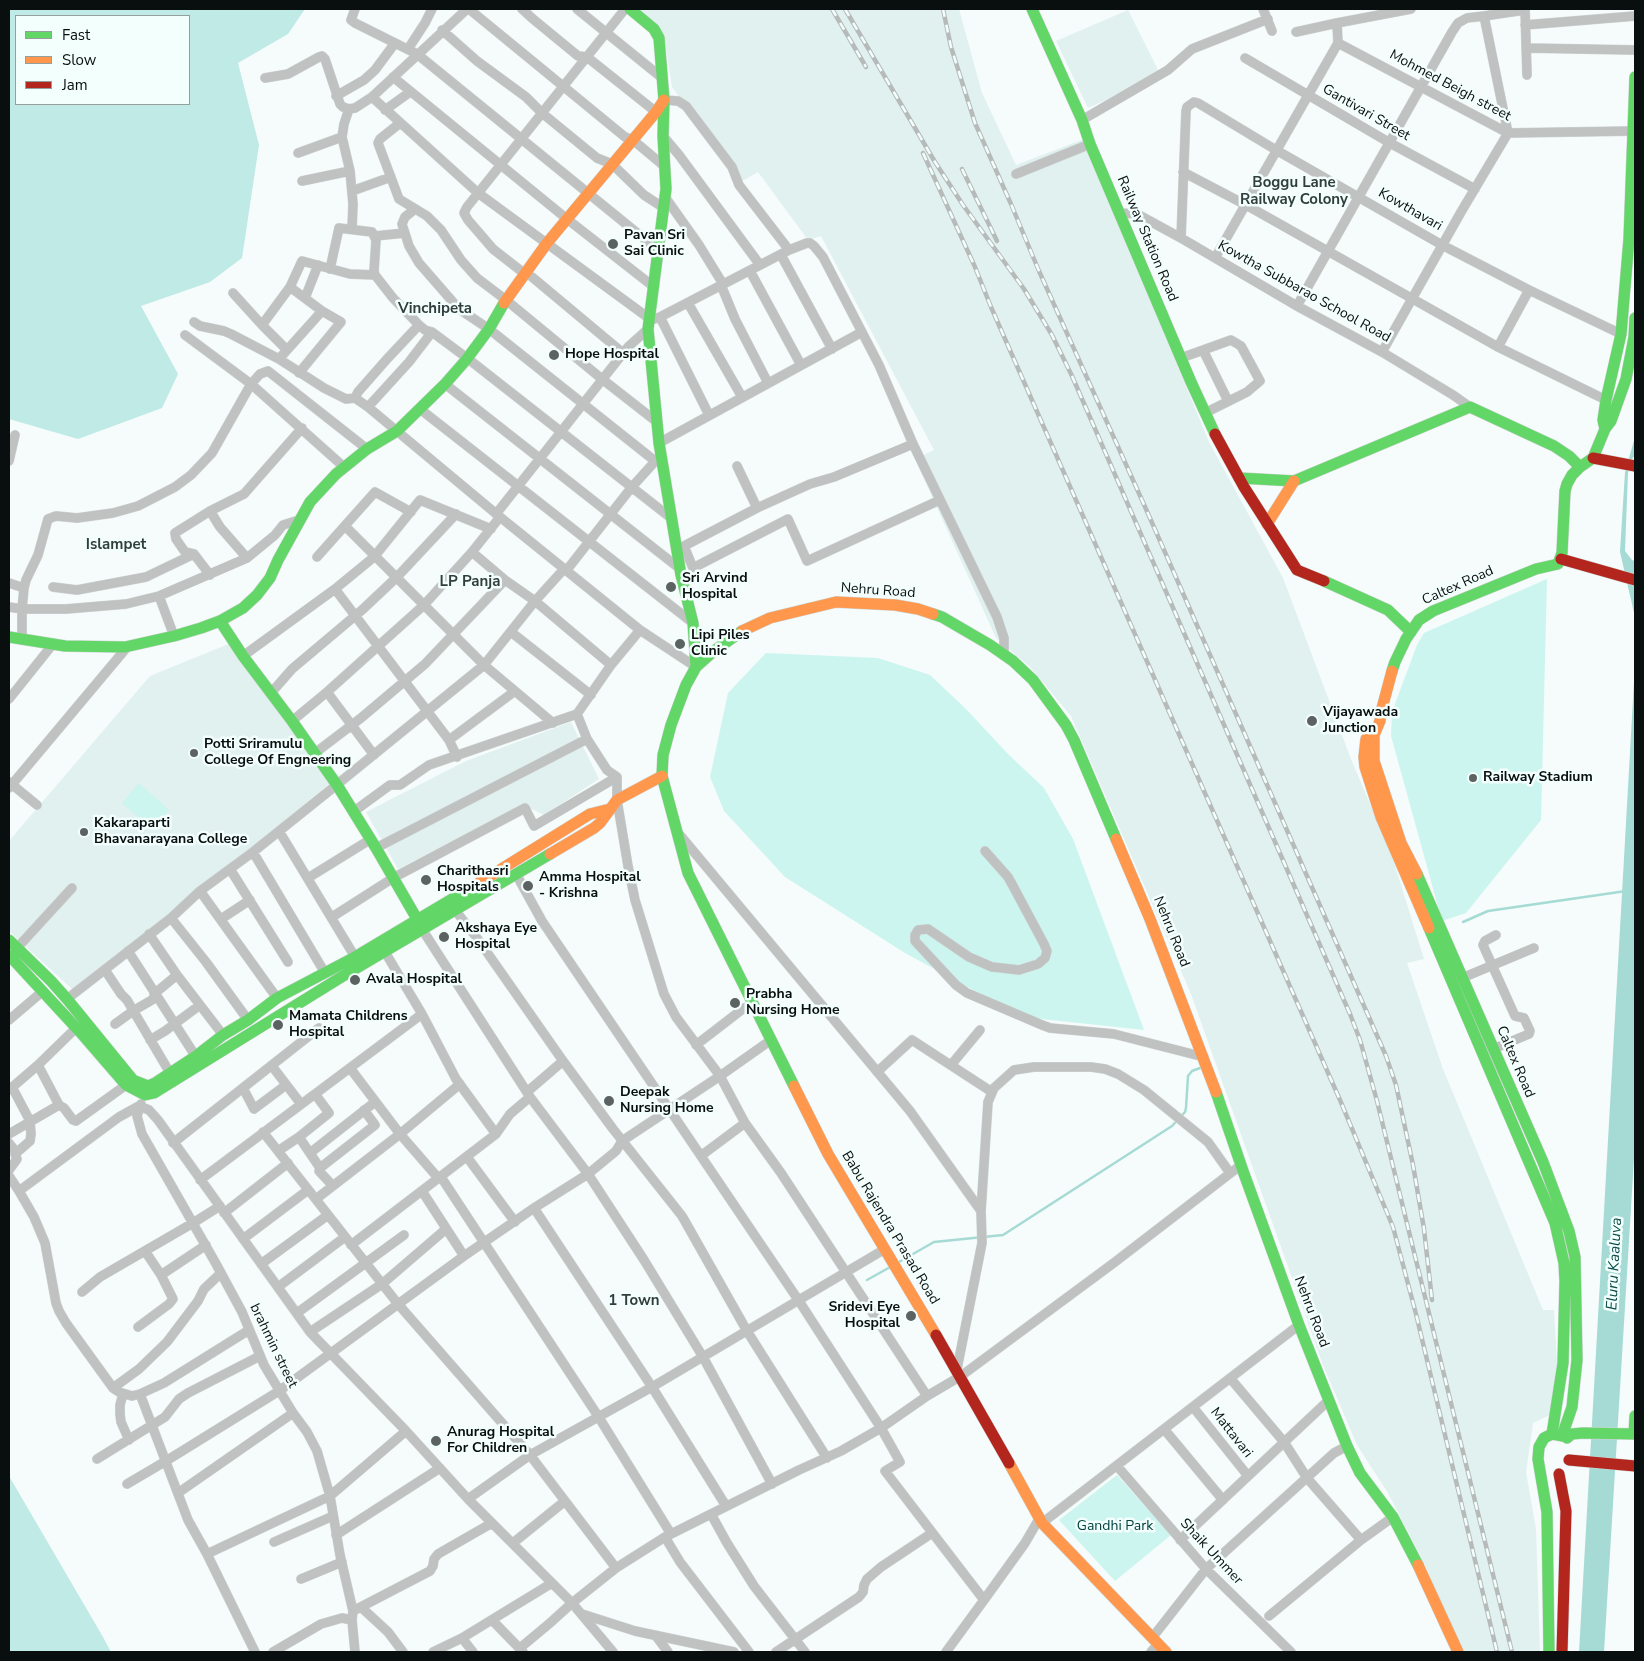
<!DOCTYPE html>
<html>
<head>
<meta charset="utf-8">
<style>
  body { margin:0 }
  #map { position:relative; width:1644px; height:1661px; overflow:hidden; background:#f5fcfb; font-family:"Nunito Sans",sans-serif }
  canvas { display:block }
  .frame { position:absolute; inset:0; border:10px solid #090f0e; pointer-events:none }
  .legend { position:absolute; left:15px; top:15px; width:175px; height:90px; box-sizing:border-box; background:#f2fffd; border:1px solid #959f9d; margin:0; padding:6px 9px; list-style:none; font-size:15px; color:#090f0e }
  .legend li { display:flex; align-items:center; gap:10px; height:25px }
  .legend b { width:25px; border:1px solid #959f9d }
</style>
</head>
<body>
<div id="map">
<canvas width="1644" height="1661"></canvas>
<div class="frame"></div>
<ul class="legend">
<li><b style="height:6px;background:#63d668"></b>Fast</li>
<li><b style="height:6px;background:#ff974d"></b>Slow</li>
<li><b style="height:6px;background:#b3261e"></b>Jam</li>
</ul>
</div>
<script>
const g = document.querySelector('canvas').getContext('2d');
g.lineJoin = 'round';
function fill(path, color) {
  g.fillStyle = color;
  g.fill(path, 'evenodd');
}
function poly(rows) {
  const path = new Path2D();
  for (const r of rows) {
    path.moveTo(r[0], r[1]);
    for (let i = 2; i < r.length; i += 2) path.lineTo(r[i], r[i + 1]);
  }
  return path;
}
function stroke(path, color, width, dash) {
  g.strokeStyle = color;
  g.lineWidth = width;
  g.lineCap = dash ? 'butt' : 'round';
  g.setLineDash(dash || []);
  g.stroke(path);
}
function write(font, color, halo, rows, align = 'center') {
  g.font = font + ' "Nunito Sans",sans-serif';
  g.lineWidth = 5;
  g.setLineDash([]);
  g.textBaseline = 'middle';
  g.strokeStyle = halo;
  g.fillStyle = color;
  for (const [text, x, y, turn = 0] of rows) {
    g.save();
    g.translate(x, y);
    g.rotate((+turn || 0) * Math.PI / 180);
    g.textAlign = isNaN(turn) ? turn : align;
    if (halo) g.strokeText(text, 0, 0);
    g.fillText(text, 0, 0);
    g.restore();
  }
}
fill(poly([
  [634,9,959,9,982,93,1016,165,1084,139,1209,442,1283,578,1351,759,1392,856,1424,959,1407,963,1443,1069,1543,1310,1554,1310,1557,1362,1550,1415,1533,1423,1526,1472,1536,1529,1540,1652,1461,1652,1427,1569,1388,1493,1357,1445,1323,1365,1191,994,1071,716,1030,667,996,638,915,459,934,450,821,236,808,240,758,172,742,181,672,87,664,35],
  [1128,10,1161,76,1088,108,1056,41],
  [231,643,330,783,171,914,74,991,9,931,9,841,150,676],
  [571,722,599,779,544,815,524,805,398,869,366,812,466,761]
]), '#e0f1ef');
fill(poly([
  [1547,579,1541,820,1466,913,1442,921,1391,736,1392,712,1417,645,1424,633],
  [766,653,878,658,930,675,966,709,1008,754,1044,788,1073,839,1144,1030,1023,1017,905,953,785,877,724,811,710,777,728,693],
  [139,783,169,810,152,829,122,803],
  [1117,1475,1171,1535,1115,1581,1059,1520]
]), '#ccf5ef');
fill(poly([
  [9,9,305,9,288,34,238,63,259,145,242,258,210,282,141,306,178,374,162,408,78,439,9,419],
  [16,16,189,16,189,104,16,104],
  [9,1476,103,1637,111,1652,9,1652]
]), '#bfeae5');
fill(poly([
  [1635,437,1635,457,1633,457,1628,473,1625,551,1632,560,1635,561,1635,617,1620,552,1625,472],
  [1635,664,1635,1142,1604,1652,1579,1652]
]), '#a6dad4');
stroke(poly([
  [1463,922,1488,911,1626,891],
  [899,1262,934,1242,1003,1235,1172,1126,1185,1112,1186,1108,1188,1076,1192,1071,1200,1068],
  [867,1280,892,1266]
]), '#a6dad4', 2.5);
const street = poly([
  [355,9,351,20,355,23,417,54,658,250],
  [469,9,625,137,633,140,664,166],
  [522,9,533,19,578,56,587,57,656,112],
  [577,9,661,77],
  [1263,9,1272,31],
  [1525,9,1527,75],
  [1337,23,1338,43,1508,133,1634,131],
  [1525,25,1635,16],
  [442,30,477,61,526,97,542,113,597,158,612,164,644,195,664,208],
  [1296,32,1337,23,1411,9],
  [1526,48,1635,50],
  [408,49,425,23,432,9],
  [1245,58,1390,143,1475,189],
  [393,77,567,219,654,287],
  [265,78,288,74,319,57,322,56,325,59,340,104,343,107,349,109,355,108,372,97,467,9],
  [336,96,364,80,375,70,395,43],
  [372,97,478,193,650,319,654,319,660,317,789,250,807,243,810,243,814,246,823,257,879,365,913,444,997,617,1004,638,1004,655],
  [664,100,678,101,686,106,732,167,739,185,789,250],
  [349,109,344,124,342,137,350,171,353,204,352,229],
  [385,110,410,92],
  [1082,120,1168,70,1192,49,1268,19],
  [400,123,380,139,378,143,399,199,427,216,441,230,461,260,477,278,506,300,602,379,657,422],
  [663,136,679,155,760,265],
  [298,153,342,137],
  [1183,172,1246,205,1498,347,1606,400],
  [1016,174,1090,144],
  [302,181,350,171],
  [352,191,391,177],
  [665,197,699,245,723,284],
  [415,209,405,217,402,224,409,246,419,263,459,309,489,329,655,461],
  [1120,213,1137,214,1181,238,1297,306,1382,352,1453,395,1470,407],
  [375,236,405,233],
  [1181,238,1186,111,1187,107,1194,102,1198,103,1276,150,1442,245,1529,290,1621,334],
  [781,255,832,349],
  [1215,258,1338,43],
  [330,269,339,228,372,232,376,240,374,271,375,275,393,298,419,325,425,330,432,332,467,358,671,518],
  [750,271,801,365],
  [525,274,493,249,468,220,464,213,467,207,625,9],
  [532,277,623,353],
  [721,285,735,319,768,383],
  [233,293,262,325,287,350],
  [305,298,318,265],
  [688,303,742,397],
  [1297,306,1452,32,1458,23,1467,18,1484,16],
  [660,317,709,415],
  [194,322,200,326,224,331,231,334,279,359,324,388,346,399,355,398,368,407,500,517,640,630,696,667],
  [262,325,290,287,302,261,350,274,375,275],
  [185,335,251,384,344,467],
  [1498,347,1529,290],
  [1203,350,1228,401],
  [1382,352,1461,212,1508,133,1484,16,1525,10],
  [1181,358,1231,340,1241,346,1260,381,1247,392,1205,413],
  [279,359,322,311,290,287],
  [299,373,341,322,322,311],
  [445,384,679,568],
  [355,398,358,392,387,359,419,325],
  [368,407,409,362,432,332],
  [420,409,693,623],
  [659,443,862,332],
  [9,461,15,435],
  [737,466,757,508,684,546,693,568,788,519,807,561],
  [757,508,810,484,834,477,913,444],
  [210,511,220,527,247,558],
  [496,514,628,347,648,329],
  [345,526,484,665,553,723],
  [317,557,375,492,411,512],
  [807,561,940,500],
  [566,571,631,488,659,457],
  [210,575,194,554,185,552,176,539,175,533,210,511,244,494,302,428],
  [505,580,535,601,611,665],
  [9,583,24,588],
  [53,587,77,590,146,577,194,554],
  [335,589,449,740,457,757],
  [159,596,174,636],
  [9,607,22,609,66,609,126,604,159,596,247,558,275,535,283,525,299,520],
  [511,632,591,695],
  [22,639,22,609,24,588,26,580,38,555,48,519,56,516,77,518,113,513,138,506,175,487,191,475,212,453,251,384,260,374,268,371,367,449],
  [243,656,335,589,374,557,420,500,491,529],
  [327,692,374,755],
  [271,693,292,669,362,610,397,577,456,514],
  [9,699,53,644],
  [577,714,611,665,640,630],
  [292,721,327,692,424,605,472,552,500,517],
  [587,739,607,770,617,777,617,800,628,866,635,900,664,994,676,1017,720,1076,745,1123,781,1173,927,1396],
  [449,740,515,691],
  [315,753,361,718,425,664,505,580,472,552],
  [9,782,37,805],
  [9,788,128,646],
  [353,812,390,785,400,785,429,765,577,714,587,739,376,848],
  [279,831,355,957],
  [679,834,910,1111,981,1211],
  [985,851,1008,877,1013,886,1044,944,1047,951,1045,958,1038,964,1019,970,1002,968,992,967,969,957,928,929,918,930,915,935,915,941,956,985,967,993,1042,1025,1050,1028,1114,1034,1204,1057],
  [253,852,325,973],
  [230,869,288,962],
  [516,874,542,921,799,1301,881,1428,900,1462,885,1471,984,1600,946,1652],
  [308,878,371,839],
  [200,891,277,998],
  [455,910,477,938,563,1061,527,1092],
  [332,917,393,878,525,808,534,826,617,777],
  [171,918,206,962,248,1020],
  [221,919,250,900],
  [149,934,177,975,223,1035],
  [17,948,72,888],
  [128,951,198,1060],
  [385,952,422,1014,456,1079,496,1134],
  [105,970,121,994,127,1000,170,1073],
  [1462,978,1534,948],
  [154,994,177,975],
  [67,999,171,918,200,891,253,852,334,787,484,665,535,601,564,569],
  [9,1020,43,991],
  [115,1024,133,1011,157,997],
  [150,1040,165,1031,200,1005],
  [696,1045,744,1008,753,1005],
  [1493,1049,1529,1034,1530,1031,1524,1018,1515,1016,1483,945,1485,941,1496,935],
  [563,1061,613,1129,682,1216,747,1331,827,1458],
  [38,1065,59,1105],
  [951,1065,980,1030],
  [272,1066,301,1104],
  [877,1072,912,1040,992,1092],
  [12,1087,30,1121,31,1134,30,1141,15,1154],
  [243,1088,254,1109,286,1085],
  [9,1090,38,1065,76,1028],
  [315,1094,329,1113,299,1137,320,1168,319,1171,333,1186],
  [530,1097,588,1174,644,1260,703,1357,772,1484],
  [141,1104,137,1116,142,1134,215,1262,242,1312,264,1365,293,1413,307,1432,317,1451,330,1496,340,1555,353,1611,352,1620,355,1652],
  [263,1132,398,1304,530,1455,616,1568],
  [9,1134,59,1105,64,1108,73,1120,76,1121,126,1085],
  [9,1143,16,1152,15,1154,17,1159,9,1170],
  [173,1143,319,1028],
  [278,1151,299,1137],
  [310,1153,375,1102],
  [702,1155,745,1123],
  [467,1157,515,1222],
  [320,1168,375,1125,364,1110],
  [9,1176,19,1191,119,1117,139,1106,149,1110,158,1120,310,1332,406,1431,468,1499,572,1603,613,1652],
  [441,1177,598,1416,671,1534],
  [439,1179,400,1134,460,1084],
  [200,1180,422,1014],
  [19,1191,34,1217,45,1243,56,1303,59,1311,66,1323,113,1388,119,1392,132,1396,140,1394,164,1383,249,1330],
  [422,1191,464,1256],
  [316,1199,400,1134,350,1068],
  [534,1208,652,1387,726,1506],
  [224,1213,288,1163],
  [243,1239,308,1190],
  [351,1245,496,1134,510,1114,530,1097,420,926],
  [145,1251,161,1275,206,1245],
  [261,1264,328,1215],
  [278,1287,345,1237],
  [82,1292,100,1277,193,1223,220,1206],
  [297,1313,404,1235],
  [138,1327,169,1304,173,1299,161,1275],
  [310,1332,382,1284,446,1229],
  [957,1369,982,1243,981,1211,988,1102,994,1088,1014,1070,1034,1067,1091,1067,1105,1069,1118,1074,1144,1090,1208,1142,1230,1173],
  [1230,1378,1284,1442,1307,1478,1361,1540],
  [113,1388,139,1369,167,1342,198,1301,204,1289,221,1273],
  [123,1394,120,1405,120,1414,121,1422,129,1440],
  [140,1394,188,1520,207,1554,255,1652],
  [1193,1407,1248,1476],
  [1164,1429,1223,1500],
  [97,1459,165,1417,179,1399,188,1393,260,1356],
  [1117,1466,1206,1569,1291,1652],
  [127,1484,166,1461,279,1391,464,1256,534,1208,588,1174,616,1151,622,1141,720,1076,771,1040],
  [178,1493,293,1413],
  [468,1499,530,1455,652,1387,885,1249],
  [711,1514,727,1543,754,1586,805,1652],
  [1042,1523,1299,1325],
  [336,1535,440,1468],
  [665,1537,680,1562,749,1652],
  [1180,1540,1329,1400],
  [274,1542,333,1516],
  [513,1543,565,1501],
  [207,1554,330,1496,406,1431],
  [301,1579,342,1562],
  [984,1600,1025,1543,1039,1519],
  [362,1608,388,1632,403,1652],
  [353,1611,430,1571,433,1566,434,1559,438,1554,492,1523],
  [582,1614,635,1631,734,1652],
  [1269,1616,1361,1540,1393,1517],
  [492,1620,523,1652],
  [656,1636,668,1652],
  [462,1638,473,1652],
  [1152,1638,1206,1569,1334,1453,1347,1446],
  [520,1648,550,1623,572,1603,616,1568,665,1537,799,1470,841,1451,881,1428,927,1396,961,1376,1115,1262,1241,1165],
  [273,1652,321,1624,342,1618,352,1620],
  [433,1652,462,1638,552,1583],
  [776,1652,859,1597,863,1592,864,1585,867,1579,881,1567,932,1533],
  [1151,1652,1158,1644]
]);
const fast = poly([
  [630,9,654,29,659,38,664,100,663,136,666,189,648,329,659,443,681,575,693,623,696,667],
  [1032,9,1082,120,1090,144,1191,382,1215,434],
  [1605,429,1603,420,1606,400,1621,334,1629,239,1635,77],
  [1239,478,1294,481,1470,407,1554,446,1569,456,1580,467],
  [1324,581,1388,610,1411,632],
  [933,614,942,617,990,645,1013,661,1033,680,1066,725,1074,740,1116,839],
  [220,621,243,656,292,721,337,785,376,848,417,919],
  [742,631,714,651,696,667,686,685,671,725,663,755,662,776,688,873,794,1086],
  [9,637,65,646,125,647,174,636,201,628,220,621,243,608,257,595,270,578,278,560,310,502,336,474,367,449,397,431,445,384,466,360,489,329,504,303],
  [1392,671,1395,662,1406,639,1419,620,1433,611,1536,569,1558,564,1562,553,1565,491,1567,484,1572,475,1580,467,1593,458,1605,429,1611,421,1626,379,1634,337,1635,318],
  [1417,874,1543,1162,1569,1231,1575,1257,1577,1360,1572,1407,1562,1436],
  [1429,928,1555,1223,1564,1263,1565,1281,1563,1363,1552,1434],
  [9,940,51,981,67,999,133,1080,148,1086,155,1083,196,1056,223,1035,248,1020,277,998,355,957,474,886],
  [9,955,81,1033,126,1085,145,1095,154,1093,343,976,550,854],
  [1216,1092,1243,1171,1299,1325,1347,1446,1360,1473,1393,1517,1418,1565],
  [1634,1434,1635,1416],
  [1567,1438,1572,1434,1583,1433,1635,1434],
  [1549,1652,1547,1512,1538,1459,1539,1447,1544,1438,1552,1434,1563,1436]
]);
const slow = poly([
  [504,303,547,243,656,112,664,100],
  [1267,524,1294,481],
  [742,631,770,618,836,602,895,605,918,609,933,614],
  [1392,671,1381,712,1380,721,1374,735,1374,761,1401,843,1417,874],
  [1366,739,1364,757,1365,767,1381,817,1429,928],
  [1116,839,1150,919,1216,1092],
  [550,854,594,828,600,823,617,800,662,776],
  [474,886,590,814,610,809],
  [794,1086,828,1154,936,1335],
  [1009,1463,1042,1523,1166,1652],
  [1418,1565,1458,1652]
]);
const jam = poly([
  [1215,434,1244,487,1297,570,1324,581],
  [1593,458,1635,466],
  [1561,559,1635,580],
  [936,1335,1009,1463],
  [1569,1460,1635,1466],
  [1559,1474,1566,1511,1562,1652]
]);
stroke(street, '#d0d5d4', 10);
stroke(fast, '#d0d5d4', 12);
stroke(slow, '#d0d5d4', 12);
stroke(jam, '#d0d5d4', 12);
stroke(street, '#bfc2c1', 9);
stroke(fast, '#63d668', 11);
stroke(slow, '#ff974d', 11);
stroke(jam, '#b3261e', 11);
const rail = poly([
  [832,9,866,67],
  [845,9,935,162,963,205,1024,289,1052,335,1072,376,1350,1014,1360,1040,1377,1101,1512,1652],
  [943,9,951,47,975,123,1011,204,1039,271,1146,509,1386,1056,1396,1085,1413,1165,1424,1229,1432,1300],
  [923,153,975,267,991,307,1340,1100,1393,1227,1416,1314,1497,1652],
  [962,169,997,241]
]);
stroke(rail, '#b6bbba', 4.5);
stroke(rail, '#f2fffd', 2.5, [8]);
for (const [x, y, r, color] of [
  [613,244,6,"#5c6261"],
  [554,355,6,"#5c6261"],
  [671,587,6,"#5c6261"],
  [680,644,6,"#5c6261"],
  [1312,721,6,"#5c6261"],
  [194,753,5,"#5c6261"],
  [1473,778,5,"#5c6261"],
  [84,832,5,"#5c6261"],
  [426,880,6,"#5c6261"],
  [528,886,6,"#5c6261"],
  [444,937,6,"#5c6261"],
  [355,980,6,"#5c6261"],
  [735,1003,6,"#5c6261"],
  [278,1025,6,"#5c6261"],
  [609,1101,6,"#5c6261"],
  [911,1316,6,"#5c6261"],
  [436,1441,6,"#5c6261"]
]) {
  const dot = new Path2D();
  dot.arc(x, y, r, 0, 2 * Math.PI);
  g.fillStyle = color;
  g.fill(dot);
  stroke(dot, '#f2fffd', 2);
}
write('14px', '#090f0e', '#f2fffd', [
  ["Mohmed Beigh street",1450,86,28],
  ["Gantivari Street",1366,113,30],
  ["Kowthavari",1410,210,30],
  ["Railway Station Road",1147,239,67],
  ["Kowtha Subbarao School Road",1304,292,29],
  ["Caltex Road",1458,586,-24],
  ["Nehru Road",878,591,4],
  ["Nehru Road",1171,932,68],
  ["Caltex Road",1515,1062,67],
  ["Babu Rajendra Prasad Road",890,1228,59],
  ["Nehru Road",1311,1312,69],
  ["brahmin street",273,1346,64],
  ["Mattavari",1231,1433,52],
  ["Shaik Ummer",1211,1552,47]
]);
write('bold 14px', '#090f0e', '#f2fffd', [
  ["Pavan Sri",624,236],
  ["Sai Clinic",624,252],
  ["Hope Hospital",565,355],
  ["Sri Arvind",682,579],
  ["Hospital",682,595],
  ["Lipi Piles",691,636],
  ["Clinic",691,652],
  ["Vijayawada",1323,713],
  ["Junction",1323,729],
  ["Potti Sriramulu",204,745],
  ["College Of Engneering",204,761],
  ["Railway Stadium",1483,778],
  ["Kakaraparti",94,824],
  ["Bhavanarayana College",94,840],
  ["Charithasri",437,872],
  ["Hospitals",437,888],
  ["Amma Hospital",539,878],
  ["- Krishna",539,894],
  ["Akshaya Eye",455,929],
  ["Hospital",455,945],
  ["Avala Hospital",366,980],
  ["Prabha",746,995],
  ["Nursing Home",746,1011],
  ["Mamata Childrens",289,1017],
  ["Hospital",289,1033],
  ["Deepak",620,1093],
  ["Nursing Home",620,1109],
  ["Sridevi Eye",900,1308,"right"],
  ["Hospital",900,1324,"right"],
  ["Anurag Hospital",447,1433],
  ["For Children",447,1449]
], 'left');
write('14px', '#00433e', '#f2fffd', [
  ["Gandhi Park",1115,1527]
]);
write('bold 15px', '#313e3c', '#f2fffd', [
  ["Boggu Lane",1294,183],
  ["Railway Colony",1294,200],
  ["Vinchipeta",435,309],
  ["Islampet",116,545],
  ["LP Panja",470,582],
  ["1 Town",634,1301]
]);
write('italic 15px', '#084b46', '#f2fffd', [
  ["Eluru Kaaluva",1615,1264,-87]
]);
</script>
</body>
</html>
